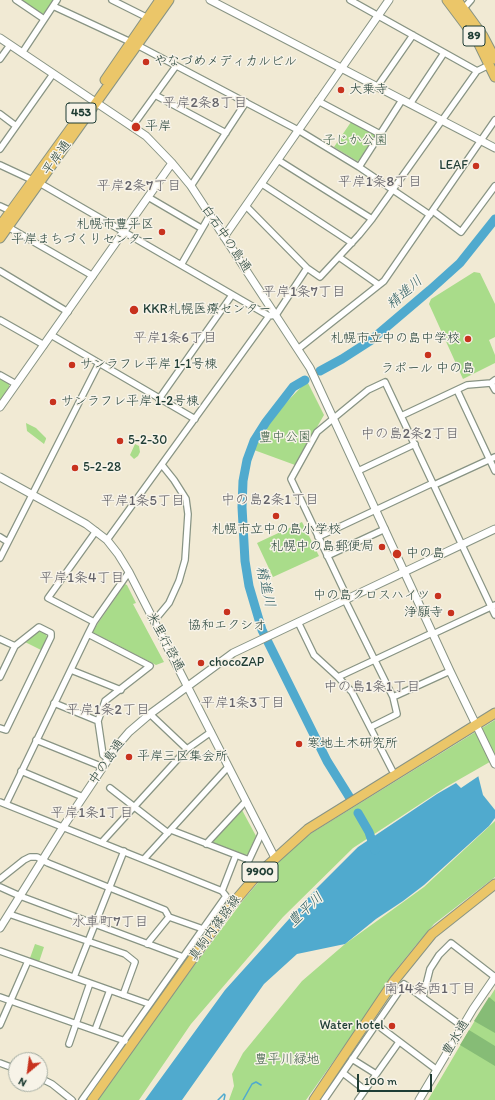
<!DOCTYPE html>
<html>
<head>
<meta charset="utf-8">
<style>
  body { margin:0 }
  #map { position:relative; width:495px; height:1100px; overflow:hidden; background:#f1ead4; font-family:Itim,sans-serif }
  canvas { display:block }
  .north { position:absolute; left:8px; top:1052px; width:40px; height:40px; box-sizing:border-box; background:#f7f3e8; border:1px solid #a1aaa0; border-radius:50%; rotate:209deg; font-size:11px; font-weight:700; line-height:16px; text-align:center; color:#1f3d34 }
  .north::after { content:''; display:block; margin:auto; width:14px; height:18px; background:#c8321e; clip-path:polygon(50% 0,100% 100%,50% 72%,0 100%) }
  .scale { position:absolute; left:357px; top:1074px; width:75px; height:18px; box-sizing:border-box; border:2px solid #1f3d34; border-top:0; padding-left:5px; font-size:12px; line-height:14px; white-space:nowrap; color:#1f3d34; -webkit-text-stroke:3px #f7f3e8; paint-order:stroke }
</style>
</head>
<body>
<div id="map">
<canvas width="495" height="1100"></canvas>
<div class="north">N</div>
<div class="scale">100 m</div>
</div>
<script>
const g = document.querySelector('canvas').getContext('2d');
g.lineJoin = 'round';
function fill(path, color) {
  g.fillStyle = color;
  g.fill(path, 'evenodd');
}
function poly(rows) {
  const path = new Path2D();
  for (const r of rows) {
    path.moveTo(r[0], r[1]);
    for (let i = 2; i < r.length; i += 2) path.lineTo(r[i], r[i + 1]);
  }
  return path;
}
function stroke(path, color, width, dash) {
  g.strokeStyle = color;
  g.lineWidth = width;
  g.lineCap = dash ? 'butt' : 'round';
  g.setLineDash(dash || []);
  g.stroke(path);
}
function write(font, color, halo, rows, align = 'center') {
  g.font = font + ' Itim,"Klee One",sans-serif';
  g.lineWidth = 3;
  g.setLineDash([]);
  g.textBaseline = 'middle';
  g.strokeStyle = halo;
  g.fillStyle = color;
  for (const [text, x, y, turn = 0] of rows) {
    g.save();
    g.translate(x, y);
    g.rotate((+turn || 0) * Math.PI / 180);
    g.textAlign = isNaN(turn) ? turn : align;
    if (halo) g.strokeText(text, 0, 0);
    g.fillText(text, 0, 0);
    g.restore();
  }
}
fill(poly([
  [21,0,54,0,45,13,42,14],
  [351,122,374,134,375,136,359,160,357,161,334,147],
  [474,272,480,273,495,304,495,337,489,340,495,355,495,363,463,379,429,304,431,299],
  [0,377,9,383,9,387,0,401],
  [307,381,324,415,295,465,254,450,265,427,278,411],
  [26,423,36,428,46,438,46,439,44,444,27,431],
  [135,444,139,446,140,452,138,456,134,459,130,455],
  [302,522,319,556,273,577,257,543],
  [125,584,127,585,136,603,133,604,164,662,156,665,92,632],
  [39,631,46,634,47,637,41,650,25,642],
  [495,720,495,759,446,787,353,848,283,917,191,1024,139,1100,98,1100,182,982,244,899,270,869,302,839],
  [242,810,256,836,248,854,246,855,214,843,213,841],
  [495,821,495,877,434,924,416,945,395,971,374,1004,306,1100,229,1100,234,1086,232,1074,243,1053,302,981,345,944,424,887],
  [35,944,44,947,39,962,30,958],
  [495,989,495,1100,428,1100,474,1022]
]), '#a9dc8a');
fill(poly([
  [489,997,495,1002,495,1033,474,1021],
  [469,1030,495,1046,495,1066,460,1045]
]), '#86bc76');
fill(poly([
  [495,765,495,818,489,826,424,885,403,901,376,919,345,944,297,954,264,984,182,1100,145,1100,225,990,317,888,358,847,437,794,456,783,461,788]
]), '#50aace');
fill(poly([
  [495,763,495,810,483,795,478,775]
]), '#f1ead4');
stroke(poly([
  [218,1100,224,1094,225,1095,224,1100],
  [243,1100,252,1084,256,1082,261,1085]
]), '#50aace', 1.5);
stroke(poly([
  [320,371,342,359,370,341,430,290,460,263,495,219],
  [305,380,293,387,266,422,254,441,247,460,243,481,242,507,245,561,249,586,262,630,327,761,350,798],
  [358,813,369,832,375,850]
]), '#50aace', 9);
const minor = poly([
  [16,0,44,19],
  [112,0,148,18],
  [350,0,477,71],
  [53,6,137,45,298,130,359,167,430,215],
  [464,8,471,0],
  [22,53,57,0],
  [0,59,10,45],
  [377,87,413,35],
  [155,95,226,133],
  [318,101,380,134],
  [410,104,444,53],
  [0,114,16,126],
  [132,127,176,66],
  [0,149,53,74],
  [278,160,372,219],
  [0,165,43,185,269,316],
  [359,167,402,100],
  [262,184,352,243],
  [191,186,246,102],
  [148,197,201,228],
  [0,206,13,212],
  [246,206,307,268,320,277,359,235,372,219,477,71,489,65],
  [433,211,461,232,495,186],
  [8,227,93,276],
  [339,257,379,285],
  [181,265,210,215],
  [0,271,68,312],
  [0,320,44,345],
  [51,335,195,419],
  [298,349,384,281,495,120],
  [0,375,16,384],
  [491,383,495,390],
  [457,390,495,471],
  [159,399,232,295],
  [401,416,467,385,491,383,495,380],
  [358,471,415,444],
  [434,485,495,457],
  [0,537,8,542],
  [318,537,433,483],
  [107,540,269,316,276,315,307,268],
  [327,556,385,529],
  [0,558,99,363],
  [348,599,291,479,317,432,368,390,385,382,495,615],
  [345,600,393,697,397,714,371,727],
  [154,621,169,603,179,581,185,560,188,514,186,499,174,480,162,465],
  [94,622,48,598,96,531],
  [298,622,314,655,338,677,352,692,392,770],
  [88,634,150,666,105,701,98,721,103,755,108,759],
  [433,634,495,605],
  [0,639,15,646,39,627,51,633,51,637,6,730,0,728],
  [71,670,121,690],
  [0,677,15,646],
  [338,677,432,633],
  [393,697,450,671],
  [54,703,98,721],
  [150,714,187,749],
  [36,740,103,767],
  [21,771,83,797],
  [110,788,168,833],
  [0,802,222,891,226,896,82,1100],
  [6,804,88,634,94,622,129,572],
  [171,830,249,860,262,832],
  [102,842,187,749,211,732],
  [206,844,246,801],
  [144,859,228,767],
  [0,879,24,860,30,857,37,857,48,863,165,910,169,917,203,929],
  [0,887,20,896,183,957],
  [222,891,236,855],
  [9,914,125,954,135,962,123,995],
  [147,944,169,917],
  [0,951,149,1004],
  [74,977,124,851],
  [0,997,125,1041],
  [423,997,430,969,439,955,451,943,495,977],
  [376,1024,437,1070],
  [0,1025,28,961],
  [95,1030,110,990],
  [69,1044,90,983],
  [352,1059,376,1074],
  [0,1063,16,1069],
  [343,1073,365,1090],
  [40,1078,52,1084,72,1100],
  [324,1100,404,984,462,1026],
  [358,1100,399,1042]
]);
const tertiary = poly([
  [210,0,495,148],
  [0,38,146,136,172,163,191,186,310,368,450,671,495,764],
  [224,237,389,0],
  [0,407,172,163],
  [0,477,86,524,107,540,118,554,129,572,275,858],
  [0,928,63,827,117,746,129,732,150,714,233,653,495,529],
  [419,1100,473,1009,495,977]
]);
const primary = poly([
  [447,0,477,40,495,77],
  [457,0,483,36,495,59],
  [92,1100,228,909,258,874,308,829,495,713],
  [314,1100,394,981,432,934,495,884]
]);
const trunk = poly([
  [105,80,160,0],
  [0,226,79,117],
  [0,238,169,0]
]);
stroke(minor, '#889484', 8);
stroke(tertiary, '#889484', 9);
stroke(primary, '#889484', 11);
stroke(trunk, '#889484', 11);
stroke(minor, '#fff', 5.5);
stroke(tertiary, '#fff', 7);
stroke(primary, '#ebc669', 9);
stroke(trunk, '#ebc669', 9);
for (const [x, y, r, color] of [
  [146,62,4,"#c8321e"],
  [341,90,4,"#c8321e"],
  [136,127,5,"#c8321e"],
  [476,166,4,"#c8321e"],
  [162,232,4,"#c8321e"],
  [134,310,5,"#c8321e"],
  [468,339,4,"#c8321e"],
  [428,355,4,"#c8321e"],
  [72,365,4,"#c8321e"],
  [53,402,4,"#c8321e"],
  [120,441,4,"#c8321e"],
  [75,468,4,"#c8321e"],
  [276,516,4,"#c8321e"],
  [382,547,4,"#c8321e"],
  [397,554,5,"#c8321e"],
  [438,596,4,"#c8321e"],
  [227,612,4,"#c8321e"],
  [451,613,4,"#c8321e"],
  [201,663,4,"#c8321e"],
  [299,744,4,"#c8321e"],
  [129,757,4,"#c8321e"],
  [392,1026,4,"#c8321e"]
]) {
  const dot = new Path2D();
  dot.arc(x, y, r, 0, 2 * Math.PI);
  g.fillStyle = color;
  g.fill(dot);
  stroke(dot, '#f7f3e8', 1.5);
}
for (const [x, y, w] of [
  [474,36,22],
  [81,113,30],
  [260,872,36]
]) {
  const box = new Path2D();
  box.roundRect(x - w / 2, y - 10, w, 20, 3);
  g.fillStyle = '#f7f3e8';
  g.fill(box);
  stroke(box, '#1f3d34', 1);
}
write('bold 12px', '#1f3d34', null, [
  ["89",474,36],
  ["453",81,113],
  ["9900",260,872]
]);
write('13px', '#1f3d34', '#f7f3e8', [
  ["やなづめメディカルビル",154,62],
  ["大乗寺",349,90],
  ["平岸",145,127],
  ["LEAF",468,166,"right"],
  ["札幌市豊平区",154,225,"right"],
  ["平岸まちづくりセンター",154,240,"right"],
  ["KKR札幌医療センター",143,310],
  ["札幌市立中の島中学校",460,339,"right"],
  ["サンラフレ平岸 1-1号棟",80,365],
  ["ラポール 中の島",428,369,"center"],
  ["サンラフレ平岸 1-2号棟",61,402],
  ["5-2-30",128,441],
  ["5-2-28",83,468],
  ["札幌市立中の島小学校",276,530,"center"],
  ["札幌中の島郵便局",374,547,"right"],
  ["中の島",406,554],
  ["中の島クロスハイツ",430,596,"right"],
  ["浄願寺",443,613,"right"],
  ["協和エクシオ",227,626,"center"],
  ["chocoZAP",209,663],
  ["寒地土木研究所",307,744],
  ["平岸三区集会所",137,757],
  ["Water hotel",384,1026,"right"]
], 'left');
write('13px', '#3b5d45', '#f7f3e8', [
  ["子じか公園",355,141],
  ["豊中公園",285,438],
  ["豊平川緑地",287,1060]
]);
write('13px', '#1f3d34', '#f7f3e8', [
  ["平岸通",57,158,-55],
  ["白石中の島通",226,239,56],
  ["米里行啓通",165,642,62],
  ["中の島通",107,762,-55],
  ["真駒内篠路線",215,928,-54],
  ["豊水通",456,1038,-59]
]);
write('14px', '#65646a', '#f7f3e8', [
  ["平岸2条8丁目",205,103],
  ["平岸1条8丁目",380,182],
  ["平岸2条7丁目",139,186],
  ["平岸1条7丁目",304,292],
  ["平岸1条6丁目",175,338],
  ["中の島2条2丁目",410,434],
  ["中の島2条1丁目",270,500],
  ["平岸1条5丁目",143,501],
  ["平岸1条4丁目",82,578],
  ["中の島1条1丁目",372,687],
  ["平岸1条3丁目",243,703],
  ["平岸1条2丁目",108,710],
  ["平岸1条1丁目",92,813],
  ["水車町7丁目",110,922],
  ["南14条西1丁目",430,989]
]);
write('italic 14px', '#2e5e62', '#f7f3e8', [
  ["精進川",405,293,-41],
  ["精進川",265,587,77],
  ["豊平川",306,910,-43]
]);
</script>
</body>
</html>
